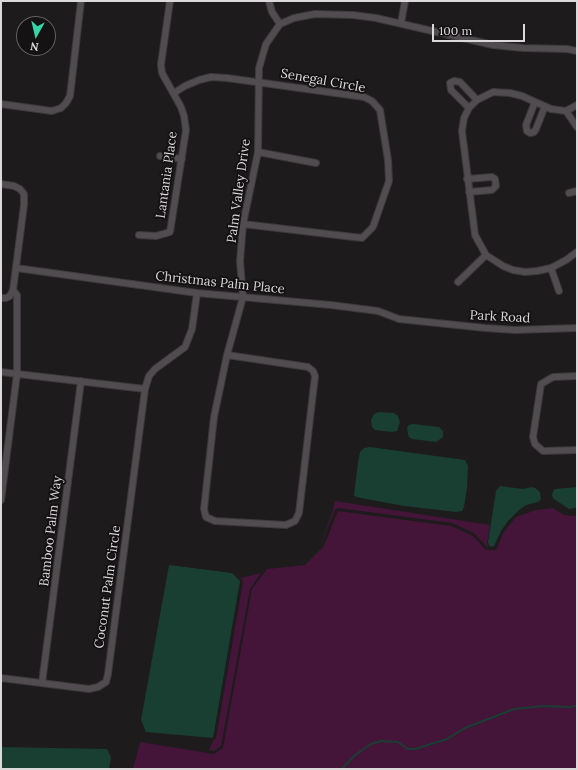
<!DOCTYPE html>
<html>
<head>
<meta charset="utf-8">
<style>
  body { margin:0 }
  #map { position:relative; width:578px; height:770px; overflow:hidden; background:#1e1b1d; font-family:Lora,serif }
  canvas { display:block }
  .frame { position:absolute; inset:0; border:2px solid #dbd9da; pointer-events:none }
  .north { position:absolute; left:16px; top:16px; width:40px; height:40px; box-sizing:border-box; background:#151214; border:1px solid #646263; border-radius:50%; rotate:188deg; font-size:11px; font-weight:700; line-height:16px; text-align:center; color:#dbd9da }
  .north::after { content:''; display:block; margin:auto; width:14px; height:18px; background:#37d4a6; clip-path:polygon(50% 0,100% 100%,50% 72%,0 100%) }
  .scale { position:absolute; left:432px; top:24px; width:93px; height:18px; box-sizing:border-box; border:2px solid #dbd9da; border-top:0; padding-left:5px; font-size:12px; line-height:14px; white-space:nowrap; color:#dbd9da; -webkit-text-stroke:3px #151214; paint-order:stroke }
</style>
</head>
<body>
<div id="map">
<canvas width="578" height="770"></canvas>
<div class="frame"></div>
<div class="north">N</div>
<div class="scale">100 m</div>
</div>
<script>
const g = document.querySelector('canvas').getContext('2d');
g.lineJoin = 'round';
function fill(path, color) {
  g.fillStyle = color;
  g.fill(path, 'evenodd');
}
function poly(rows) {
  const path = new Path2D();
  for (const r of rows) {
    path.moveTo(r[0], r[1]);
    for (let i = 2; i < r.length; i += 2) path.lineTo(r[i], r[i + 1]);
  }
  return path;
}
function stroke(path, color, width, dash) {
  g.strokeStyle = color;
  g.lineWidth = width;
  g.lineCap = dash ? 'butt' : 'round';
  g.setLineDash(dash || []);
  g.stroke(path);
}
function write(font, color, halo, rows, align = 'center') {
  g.font = font + ' Lora,serif';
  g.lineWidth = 4;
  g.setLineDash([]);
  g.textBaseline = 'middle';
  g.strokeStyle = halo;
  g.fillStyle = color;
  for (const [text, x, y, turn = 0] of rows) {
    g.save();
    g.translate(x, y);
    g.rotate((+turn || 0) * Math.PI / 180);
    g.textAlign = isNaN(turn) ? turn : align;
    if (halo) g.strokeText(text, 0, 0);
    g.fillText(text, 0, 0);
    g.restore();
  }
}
fill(poly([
  [335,501,490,525,487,544,489,547,487,547,474,533,452,523,338,508,335,510,320,546,333,510],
  [553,508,564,515,575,516,577,515,577,769,133,769,140,742,214,754,223,748,252,589,267,569,305,565,324,546,338,511,451,526,473,536,486,550,496,550,504,532,516,517,536,510],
  [261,573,250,589,221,746,214,751,209,750,213,741,216,738,243,582,241,578]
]), '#441439');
fill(poly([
  [379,412,394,413,398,416,400,422,397,431,392,432,383,431,375,430,372,427,371,420,374,414],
  [413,424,439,427,443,431,443,437,436,442,412,439,409,437,408,434,407,428,409,425],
  [370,447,465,460,468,466,467,488,464,507,462,511,456,512,404,506,356,497,354,495,358,462,360,452,364,448],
  [500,486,523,489,532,487,535,488,540,492,541,499,538,502,526,505,519,510,508,521,501,531,494,546,491,547,489,545,488,542,496,491],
  [577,487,577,507,575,508,569,509,554,499,552,496,553,491,555,489],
  [169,565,232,573,240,581,213,738,146,732,141,720],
  [1,747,107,749,111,757,109,769,1,769]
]), '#193e32');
stroke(poly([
  [342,769,355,755,371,744,381,741,398,742,408,749,415,749,447,739,465,728,514,709,544,706,568,707,577,706]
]), '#193e32', 2);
const street = poly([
  [269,1,272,12,280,24],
  [401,23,405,1],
  [174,93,185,86,199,80,211,77,227,78,364,97,372,101,380,110,388,160,389,181,373,227,362,238,243,224],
  [535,102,526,125,527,131,530,133,534,132,536,129,545,106],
  [1,104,52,111,61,108,66,103,70,96,81,1],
  [469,108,451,90,450,83,454,81,460,82,477,100],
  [566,111,577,105],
  [577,127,566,111,551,109,522,96,510,93,493,92,477,100,469,108,464,118,462,131,475,235,486,255,503,266,513,270,525,272,537,271,551,268,566,260,577,252],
  [258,152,316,163],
  [160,156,182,159],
  [467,179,492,177,495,179,496,186,492,190,469,192],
  [1,184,14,186,20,189,24,194,24,205,13,290,10,296,6,298,1,298],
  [569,193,577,191],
  [139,235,156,236,170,232,186,130,184,116,181,107,162,73,161,64,170,1],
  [16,268,197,293,331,305,378,311,399,319,485,328,515,330,577,328],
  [551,268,559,291],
  [458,282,486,255],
  [227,355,243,297,240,261,243,224,258,152,259,68,266,44,280,24,294,18,315,14,353,15,376,18,493,45,523,48,567,49,577,51],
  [227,355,308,367,313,371,315,376,299,513,295,521,286,525,215,521,206,517,204,509,214,417,227,355],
  [1,372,145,389],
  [577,376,553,377,541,384,533,437,535,444,543,451,577,450],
  [1,500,17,374,17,295,13,290],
  [1,678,89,689,98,687,106,682,108,674,145,389,149,376,155,369,185,347,192,329,197,293],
  [42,683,81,381]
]);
stroke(street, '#3b393a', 8);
stroke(street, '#504c4f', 6);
write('13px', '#dbd9da', '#151214', [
  ["Senegal Circle",323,81,10],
  ["Lantania Place",167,175,-82],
  ["Palm Valley Drive",239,191,-82],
  ["Christmas Palm Place",220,283,6],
  ["Park Road",500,317,3],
  ["Bamboo Palm Way",51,531,-83],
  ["Coconut Palm Circle",108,587,-82]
]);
</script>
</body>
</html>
